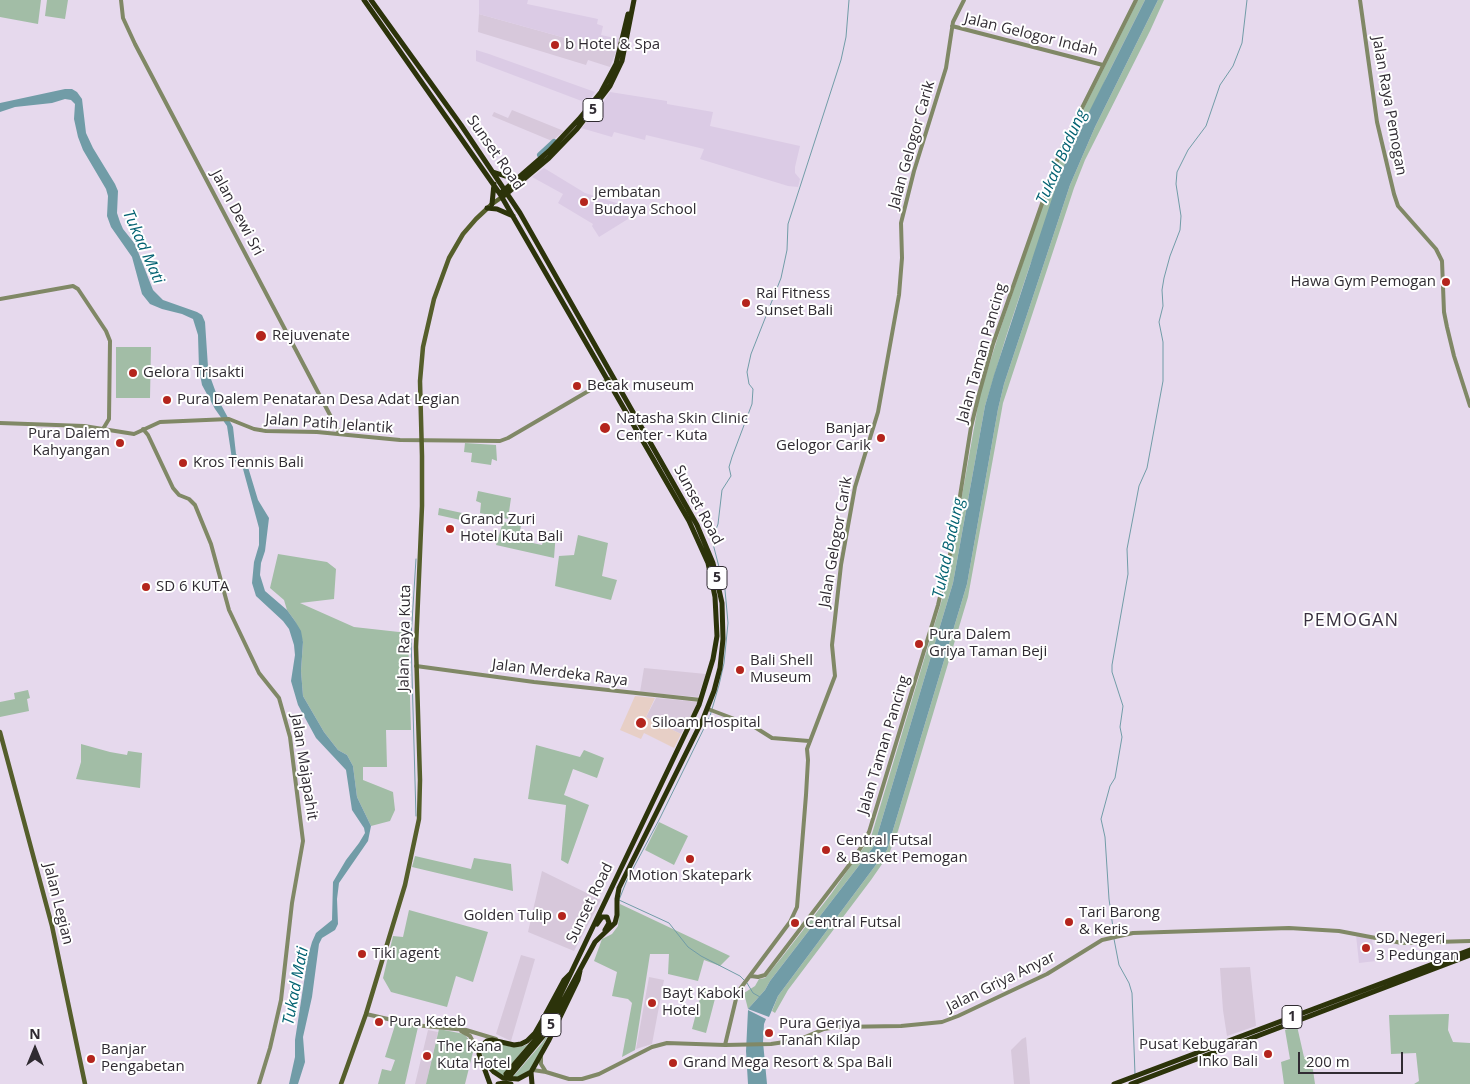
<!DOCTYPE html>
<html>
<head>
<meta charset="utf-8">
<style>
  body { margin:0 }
  #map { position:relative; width:1470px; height:1084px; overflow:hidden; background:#e6d9ed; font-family:"Open Sans",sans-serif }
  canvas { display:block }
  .north { position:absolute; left:10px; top:1024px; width:50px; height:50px; -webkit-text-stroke:4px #fff; paint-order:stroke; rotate:0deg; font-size:14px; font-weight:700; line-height:20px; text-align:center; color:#302b32 }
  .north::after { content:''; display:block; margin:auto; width:18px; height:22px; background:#302b32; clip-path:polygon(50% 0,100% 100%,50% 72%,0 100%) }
  .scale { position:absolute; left:1298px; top:1052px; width:105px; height:22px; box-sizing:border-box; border:2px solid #302b32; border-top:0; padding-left:6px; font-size:15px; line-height:18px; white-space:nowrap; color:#302b32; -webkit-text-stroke:4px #fff; paint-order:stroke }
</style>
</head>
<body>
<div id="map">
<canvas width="1470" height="1084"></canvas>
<div class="north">N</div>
<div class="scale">200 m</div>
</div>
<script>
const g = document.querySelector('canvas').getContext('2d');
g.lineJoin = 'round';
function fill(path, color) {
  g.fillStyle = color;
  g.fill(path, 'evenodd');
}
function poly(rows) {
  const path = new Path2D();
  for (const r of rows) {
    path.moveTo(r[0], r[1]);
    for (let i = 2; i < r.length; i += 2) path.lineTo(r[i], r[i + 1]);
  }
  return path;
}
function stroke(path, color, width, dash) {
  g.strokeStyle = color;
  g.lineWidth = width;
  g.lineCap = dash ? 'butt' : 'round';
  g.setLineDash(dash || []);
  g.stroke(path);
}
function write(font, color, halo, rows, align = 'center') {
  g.font = font + ' "Open Sans",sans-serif';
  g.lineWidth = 4;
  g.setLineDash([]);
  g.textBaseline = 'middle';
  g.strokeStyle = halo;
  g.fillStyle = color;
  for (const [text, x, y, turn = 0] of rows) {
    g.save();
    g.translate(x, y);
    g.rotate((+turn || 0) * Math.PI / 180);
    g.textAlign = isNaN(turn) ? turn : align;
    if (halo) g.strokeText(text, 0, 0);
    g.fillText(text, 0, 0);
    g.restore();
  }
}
fill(poly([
  [479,14,616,52,610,67,588,60,586,65,478,32],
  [512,110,564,131,552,141,492,116,494,112,508,118],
  [644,668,706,674,698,697,640,692],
  [656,698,699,702,681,734,646,717],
  [542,871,601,900,574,951,528,932],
  [521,955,535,959,511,1041,496,1034],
  [1250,967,1256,1026,1227,1036,1223,1010,1220,968],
  [649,977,664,980,652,1044,636,1049],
  [428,1030,438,1032,426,1084,415,1084],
  [1026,1037,1030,1084,1014,1084,1011,1050,1022,1039]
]), '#d7c8db');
fill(poly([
  [479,0,528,0,527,4,598,19,597,24,603,26,601,35,619,39,616,52,479,14],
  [476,50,489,54,595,92,587,103,476,61],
  [610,92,667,101,667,104,713,112,710,126,800,146,795,167,795,173,800,179,798,187,788,186,700,159,704,149,646,135,645,140,614,132,612,137,581,128,595,114],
  [544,168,585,193,632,208,628,219,599,237,592,226,593,224,558,203,563,194,532,177],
  [1356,935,1372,939,1376,961,1359,963]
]), '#dbcbe5');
fill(poly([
  [635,696,655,698,646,717,681,734,674,748,644,733,641,739,620,730]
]), '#e7cfc6');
fill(poly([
  [0,0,41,0,38,24,0,17],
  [47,0,68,0,65,19,45,16],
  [1138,0,1145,0,1106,78,1030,265,1006,337,985,406,953,583,874,846,770,981,765,990,748,1009,744,993,755,986,759,979,765,978,782,957,831,894,871,837,946,586,980,394,1000,330,1058,160],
  [1158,0,1164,0,1150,31,1085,160,1074,188,1003,403,968,597,898,831,889,854,871,880,788,990,775,1013,772,1011,778,996,887,850,967,584,998,409,1004,384,1070,185,1095,127],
  [116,347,151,347,150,398,116,398],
  [465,443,496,445,497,461,492,459,491,465,471,462,472,453,464,452],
  [478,491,511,498,508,519,480,513,481,503,476,501],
  [439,508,476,516,474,523,438,515],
  [503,522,521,525,519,540,542,545,546,531,556,532,554,558,496,545],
  [578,535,608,543,602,576,617,580,611,600,555,586,559,556,574,555],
  [278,554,327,562,336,569,334,599,300,603,354,627,408,633,411,730,386,730,387,767,363,767,363,780,393,792,395,810,390,821,371,826,357,797,353,766,347,755,338,750,324,732,303,696,301,671,303,642,295,621,287,610,284,600,270,588],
  [28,690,30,698,27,699,29,711,0,717,0,702,15,699,14,693],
  [81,744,110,752,127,755,128,751,142,753,140,788,76,779,81,762],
  [536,745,580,757,584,750,604,758,597,778,573,769,564,795,589,805,568,864,561,860,566,805,528,799],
  [659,822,688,836,674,865,645,850],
  [415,856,471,869,474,858,511,864,513,891,412,867],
  [620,904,730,956,720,966,704,960,698,981,668,974,669,954,650,954,635,1050,622,1057,632,1003,628,999,612,996,617,972,594,961,602,939,612,934,618,926],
  [409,910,488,932,473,982,456,976,447,1007,391,992,383,978,393,936,403,937],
  [703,987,717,991,706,1033,692,1029],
  [1449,1014,1448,1030,1453,1042,1470,1043,1470,1084,1414,1084,1419,1081,1416,1053,1391,1054,1389,1015],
  [396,1022,418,1027,405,1084,378,1084,382,1069,391,1071,395,1060,385,1057],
  [1297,1026,1304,1057,1311,1056,1315,1084,1284,1084,1281,1062,1290,1059,1285,1030],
  [552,1027,532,1068,520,1077,512,1079,500,1076,486,1062,482,1054,482,1048,489,1041,512,1047,521,1047,528,1044,504,1073,512,1078,542,1043],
  [439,1029,464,1034,472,1043,474,1048,465,1084,426,1084]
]), '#a2bda6');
fill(poly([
  [1145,0,1158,0,1095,127,1070,185,1004,384,998,409,967,584,887,850,778,996,769,1017,748,1009,765,990,770,981,874,846,953,583,985,406,994,375,1059,177,1086,118],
  [65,89,72,89,77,92,82,99,86,133,93,148,115,184,118,191,117,213,120,222,123,229,135,244,153,290,163,300,197,312,202,315,205,322,208,367,211,379,219,401,233,427,236,454,248,467,258,500,269,518,265,551,261,563,260,575,265,591,287,610,295,621,301,631,303,642,301,671,303,696,324,732,338,750,347,755,353,766,357,797,371,826,368,841,339,883,337,899,338,924,335,930,322,938,319,944,312,997,303,1037,305,1062,298,1084,289,1084,295,1057,295,1040,308,956,312,942,316,933,332,920,333,882,346,860,359,843,365,833,364,828,352,810,346,770,316,738,298,705,291,681,295,655,294,645,289,629,283,621,256,596,252,583,254,562,259,545,259,528,243,469,232,459,227,426,215,409,202,385,199,369,198,335,193,319,182,314,162,309,150,304,142,294,132,257,111,227,107,216,108,196,106,189,83,150,78,137,74,119,75,104,71,100,65,99,52,103,15,107,0,112,0,103],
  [748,1010,766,1019,764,1024,763,1042,767,1084,748,1084,746,1051]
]), '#719ca7');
stroke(poly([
  [416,816,411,638,416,559],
  [1114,935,1109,899,1105,837,1101,819,1110,786,1115,778,1122,737,1120,727,1123,706,1112,672,1112,665,1128,574,1127,549,1139,486,1147,468,1163,381,1163,342,1159,322,1163,306,1162,290,1164,278,1170,256,1180,230,1181,216,1176,184,1177,172,1188,150,1206,126,1220,85,1233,66,1242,43,1247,0],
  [1114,939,1119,965,1129,983,1132,993,1135,1074],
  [744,980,740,976,701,956,688,947,669,923,619,900,627,880,660,818,710,716,719,685,724,663,728,623,725,590,712,540,718,524,722,490,731,476,729,467,732,457,752,404,753,389,749,384,747,372,751,354,781,278,787,250,788,224,841,60,846,37,849,0],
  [747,983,753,993,760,997]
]), '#719ca7', 1);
stroke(poly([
  [540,155,554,142]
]), '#719ca7', 6);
stroke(poly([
  [121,0,123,18,135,44,340,434],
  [1360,0,1377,122,1394,194,1398,206,1436,249,1442,261,1444,312,1447,327,1454,356,1470,406],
  [952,26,1103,65],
  [0,299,73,286,78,289,106,331,110,341,109,419,103,429],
  [0,423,84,426,134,434,160,422,229,419,254,429,266,431,317,432,400,440,500,441,508,438,609,379],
  [143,429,148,435,173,488,179,495,189,499,195,505,211,544,229,610,259,673,279,698,290,737,303,841,292,903,281,1000,270,1048,259,1084],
  [416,666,534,682,701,700],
  [708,709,753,726,772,738,809,741],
  [751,976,758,977,765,975,853,860,863,844,869,832,938,605,952,546,971,427,979,394,993,344,1060,152,1136,0],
  [366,1014,414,1025,466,1030,496,1039],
  [461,1031,470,1036,478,1051],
  [725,1045,736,999,740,989,790,922,797,907,806,795,808,760,807,749,835,676,832,645,841,565,855,487,878,412,899,295,902,258,901,223,914,171,946,68,953,22,964,0],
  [541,1056,541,1064,546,1072],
  [533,1070,546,1072,569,1079,582,1079,599,1074,652,1047,667,1043,725,1045,771,1044,798,1040,824,1029,837,1027,901,1026,942,1022,958,1016,1047,974,1102,940,1133,933,1289,928,1339,931,1402,943,1470,941]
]), '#808866', 4);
stroke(poly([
  [0,732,52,926,85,1084],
  [341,1084,366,1014,405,885,419,819,420,780,416,647,422,506,422,456,420,381,423,347,434,299,449,258,463,234,476,219,492,204,502,197]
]), '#555e2b', 4.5);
stroke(poly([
  [364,0,500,194,689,521,708,563,715,597,717,636,713,659,699,705,547,1023,536,1039,506,1074],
  [371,0,461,125,520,213,697,525,713,563,722,603,723,639,720,668,714,691,703,719,619,888,617,899,617,915,615,923,595,942,545,1034,510,1076],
  [493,172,517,180],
  [502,192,549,151,579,119,601,92,616,64,628,14],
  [505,195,549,158,577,129,610,86,622,61,634,0],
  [492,204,494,184],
  [487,208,497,209,513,216],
  [597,924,602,917,607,917,609,923,605,930],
  [481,1058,494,1072,503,1078,518,1079,531,1072,549,1040,578,980,580,971],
  [531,1072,532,1084],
  [490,1084,479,1054,480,1047,487,1041,492,1040,514,1045,521,1044,527,1041,535,1033,543,1019,564,980,570,974],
  [498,1084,504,1083,511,1084],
  [1114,1084,1470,950],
  [1131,1084,1470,955]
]), '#2c330a', 5);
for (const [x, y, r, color] of [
  [555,45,5,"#b4251d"],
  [584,202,5,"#b4251d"],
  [1446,282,5,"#b4251d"],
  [746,303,5,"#b4251d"],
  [261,336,6,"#b4251d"],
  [133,373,5,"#b4251d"],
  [577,386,5,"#b4251d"],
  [167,400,5,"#b4251d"],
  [605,428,6,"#b4251d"],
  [881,438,5,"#b4251d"],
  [120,443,5,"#b4251d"],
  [183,463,5,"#b4251d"],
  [450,529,5,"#b4251d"],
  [146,587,5,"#b4251d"],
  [919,644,5,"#b4251d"],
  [740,670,5,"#b4251d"],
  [641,723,6,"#b4251d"],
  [826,850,5,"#b4251d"],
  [690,859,5,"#b4251d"],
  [562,916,5,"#b4251d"],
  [1069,922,5,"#b4251d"],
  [795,923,5,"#b4251d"],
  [1366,948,5,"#b4251d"],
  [362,954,5,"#b4251d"],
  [652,1003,5,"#b4251d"],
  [379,1022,5,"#b4251d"],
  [769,1033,5,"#b4251d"],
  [1268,1054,5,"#b4251d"],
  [427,1056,5,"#b4251d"],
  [91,1059,5,"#b4251d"],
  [673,1063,5,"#b4251d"]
]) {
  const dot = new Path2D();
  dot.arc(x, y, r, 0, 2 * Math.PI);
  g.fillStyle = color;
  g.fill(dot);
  stroke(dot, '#fff', 2);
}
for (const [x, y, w] of [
  [593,110,20],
  [717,578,20],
  [1292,1017,20],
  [551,1025,20]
]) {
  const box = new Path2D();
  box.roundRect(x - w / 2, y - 11.5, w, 23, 4);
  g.fillStyle = '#fff';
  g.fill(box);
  stroke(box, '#302b32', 1);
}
write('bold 14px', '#302b32', null, [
  ["5",593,110],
  ["5",717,578],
  ["1",1292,1017],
  ["5",551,1025]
]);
write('15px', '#302b32', '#fff', [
  ["Jalan Gelogor Indah",1031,35,14],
  ["Jalan Raya Pemogan",1389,106,80],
  ["Jalan Gelogor Carik",912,145,-74],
  ["Sunset Road",495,153,55],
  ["Jalan Dewi Sri",237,213,62],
  ["Jalan Taman Pancing",982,353,-74],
  ["Jalan Patih Jelantik",329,424,4],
  ["Sunset Road",698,505,62],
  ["Jalan Gelogor Carik",836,542,-80],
  ["Jalan Raya Kuta",405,638,-89],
  ["Jalan Merdeka Raya",560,673,7],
  ["Jalan Taman Pancing",884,745,-73],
  ["Jalan Majapahit",304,767,81],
  ["Sunset Road",590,903,-64],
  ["Jalan Legian",58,904,76],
  ["Jalan Griya Anyar",1001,982,-26]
]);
write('15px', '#302b32', '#fff', [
  ["b Hotel & Spa",565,45],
  ["Jembatan",594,193],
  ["Budaya School",594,210],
  ["Hawa Gym Pemogan",1436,282,"right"],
  ["Rai Fitness",756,294],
  ["Sunset Bali",756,311],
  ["Rejuvenate",272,336],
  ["Gelora Trisakti",143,373],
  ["Becak museum",587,386],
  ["Pura Dalem Penataran Desa Adat Legian",177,400],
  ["Natasha Skin Clinic",616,419],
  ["Center - Kuta",616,436],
  ["Banjar",871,429,"right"],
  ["Gelogor Carik",871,446,"right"],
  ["Pura Dalem",110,434,"right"],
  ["Kahyangan",110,451,"right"],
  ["Kros Tennis Bali",193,463],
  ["Grand Zuri",460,520],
  ["Hotel Kuta Bali",460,537],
  ["SD 6 KUTA",156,587],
  ["Pura Dalem",929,635],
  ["Griya Taman Beji",929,652],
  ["Bali Shell",750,661],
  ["Museum",750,678],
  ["Siloam Hospital",652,723],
  ["Central Futsal",836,841],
  ["& Basket Pemogan",836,858],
  ["Motion Skatepark",690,876,"center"],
  ["Tari Barong",1079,913],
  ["& Keris",1079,930],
  ["Golden Tulip",552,916,"right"],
  ["Central Futsal",805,923],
  ["SD Negeri",1376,939],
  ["3 Pedungan",1376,956],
  ["Tiki agent",372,954],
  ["Bayt Kaboki",662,994],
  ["Hotel",662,1011],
  ["Pura Keteb",389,1022],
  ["Pura Geriya",779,1024],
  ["Tanah Kilap",779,1041],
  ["Pusat Kebugaran",1258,1045,"right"],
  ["Inko Bali",1258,1062,"right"],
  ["The Kana",437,1047],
  ["Kuta Hotel",437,1064],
  ["Banjar",101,1050],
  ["Pengabetan",101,1067],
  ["Grand Mega Resort & Spa Bali",683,1063]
], 'left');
write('italic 16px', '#036272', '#fff', [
  ["Tukad Badung",1062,157,-66],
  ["Tukad Mati",143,247,66],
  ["Tukad Badung",949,548,-78],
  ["Tukad Mati",296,986,-79]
]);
g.letterSpacing = '1px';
write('18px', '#3a3140', '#fff', [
  ["PEMOGAN",1351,621]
]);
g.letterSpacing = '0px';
</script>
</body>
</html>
